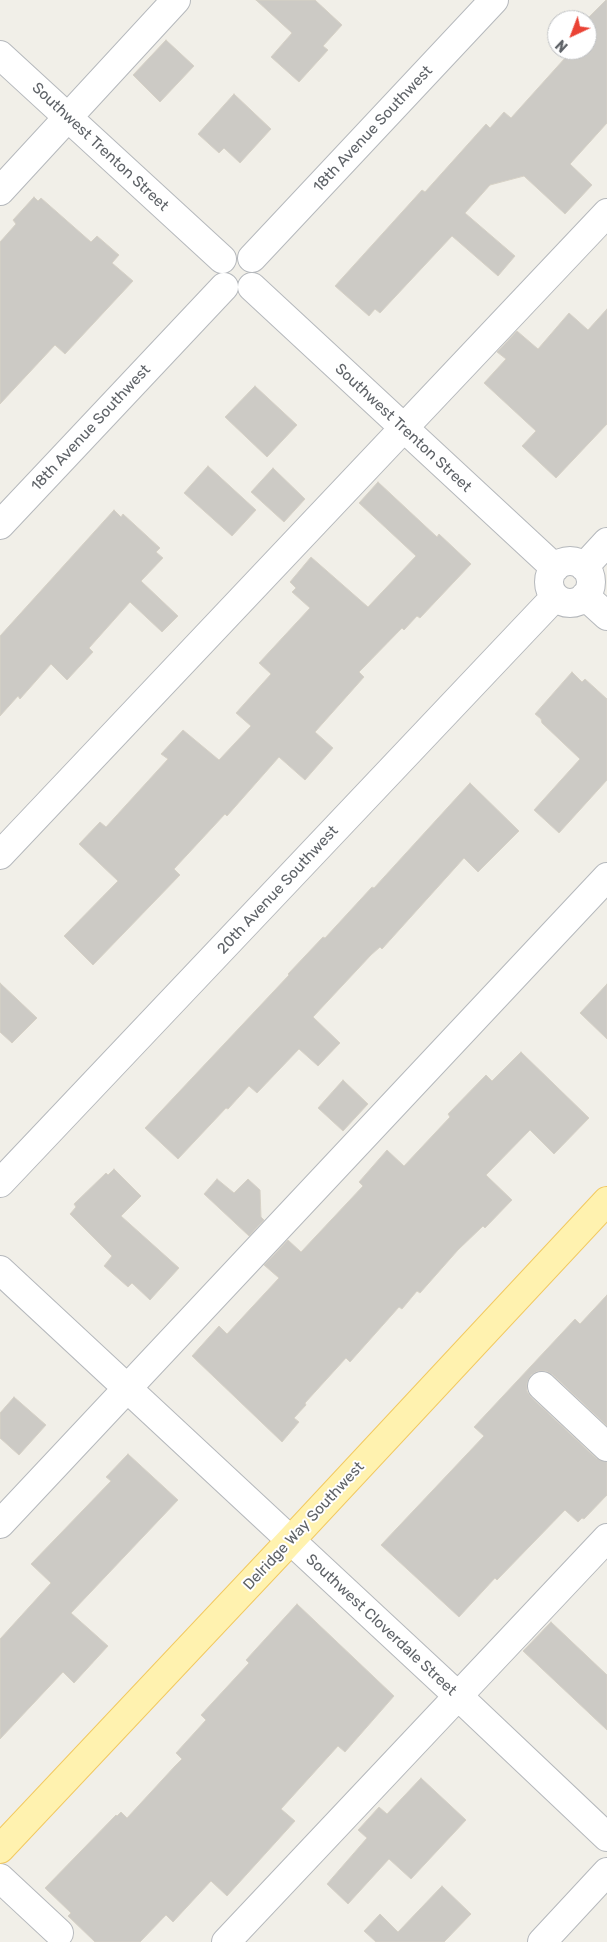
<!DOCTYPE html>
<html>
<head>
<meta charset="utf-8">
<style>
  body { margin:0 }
  #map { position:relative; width:607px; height:1942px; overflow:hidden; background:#f1efe8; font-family:Rubik,sans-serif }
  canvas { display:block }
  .north { position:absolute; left:547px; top:10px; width:50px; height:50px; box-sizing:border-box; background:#fff; border:1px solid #bfc1c3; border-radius:50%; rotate:223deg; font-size:14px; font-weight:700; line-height:20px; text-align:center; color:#5f6368 }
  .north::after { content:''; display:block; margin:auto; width:18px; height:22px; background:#ea4335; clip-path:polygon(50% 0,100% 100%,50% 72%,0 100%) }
</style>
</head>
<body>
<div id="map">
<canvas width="607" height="1942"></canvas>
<div class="north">N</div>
</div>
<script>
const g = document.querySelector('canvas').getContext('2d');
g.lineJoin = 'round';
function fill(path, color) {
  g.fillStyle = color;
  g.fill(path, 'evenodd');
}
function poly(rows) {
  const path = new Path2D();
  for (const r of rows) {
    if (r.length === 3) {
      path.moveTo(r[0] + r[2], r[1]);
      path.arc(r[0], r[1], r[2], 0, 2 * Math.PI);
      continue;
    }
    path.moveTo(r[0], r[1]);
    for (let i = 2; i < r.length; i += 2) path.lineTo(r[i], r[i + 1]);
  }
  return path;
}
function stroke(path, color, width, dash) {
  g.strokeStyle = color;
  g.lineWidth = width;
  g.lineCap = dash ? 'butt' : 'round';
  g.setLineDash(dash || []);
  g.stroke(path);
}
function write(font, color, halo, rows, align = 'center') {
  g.font = font + ' Rubik,sans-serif';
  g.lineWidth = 4;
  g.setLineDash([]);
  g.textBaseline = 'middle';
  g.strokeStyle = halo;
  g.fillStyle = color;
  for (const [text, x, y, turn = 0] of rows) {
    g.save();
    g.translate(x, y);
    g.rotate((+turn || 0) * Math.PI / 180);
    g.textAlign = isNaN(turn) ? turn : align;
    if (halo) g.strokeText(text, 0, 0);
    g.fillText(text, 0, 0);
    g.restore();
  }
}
const building = poly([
  [256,0,315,0,342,25,323,46,328,50,299,82,271,57,292,33,256,0],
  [606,0,607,0,607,123,570,164,592,185,565,214,524,176,490,185,465,213,515,256,498,276,452,236,380,313,375,309,369,316,335,286,422,190,425,192,486,124,490,128,504,112,511,118,565,58,563,55,568,50,587,50,586,20,606,0],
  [166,40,194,66,160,102,133,75,166,40],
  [234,94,271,129,240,163,224,148,219,153,198,134,234,94],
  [34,197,38,201,41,198,91,242,97,236,119,255,112,263,133,281,65,354,55,345,0,404,0,242,16,224,13,220,34,197],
  [607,309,607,424,556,478,522,446,536,431,484,383,506,359,497,352,517,331,538,349,569,313,588,330,607,309],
  [255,386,297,425,267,457,225,417,255,386],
  [208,466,256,510,232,536,184,493,208,466],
  [273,468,305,499,284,522,251,492,273,468],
  [378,482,437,537,439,534,471,564,420,618,417,616,404,630,402,628,359,672,364,677,315,732,333,748,305,780,279,757,227,816,225,814,174,869,180,875,93,965,64,936,118,881,79,844,100,822,106,827,168,759,161,754,183,730,219,760,251,726,236,713,271,674,259,663,310,608,292,592,296,588,290,582,311,557,368,607,416,556,359,503,378,482],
  [114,510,121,517,123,514,160,548,156,552,163,558,141,581,178,616,162,632,130,602,89,648,93,652,67,680,51,664,20,699,18,696,0,716,0,636,114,510],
  [572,672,582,682,585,679,607,699,607,780,559,833,534,810,580,759,542,723,541,719,535,714,572,672],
  [470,783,519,831,478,872,464,858,382,949,380,947,371,955,313,1017,340,1043,318,1066,299,1049,257,1093,249,1086,228,1109,226,1108,178,1159,145,1128,289,975,288,974,323,937,325,938,372,887,374,888,470,783],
  [0,983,37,1018,12,1043,0,1032,0,983],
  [607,984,607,1039,580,1013,607,984],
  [521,1052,589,1118,554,1154,530,1130,486,1175,512,1200,485,1228,483,1226,458,1250,420,1293,417,1291,402,1309,399,1307,350,1362,346,1358,305,1403,306,1405,294,1418,299,1422,282,1442,192,1356,219,1326,227,1334,279,1278,264,1265,288,1240,301,1252,363,1186,359,1182,387,1150,404,1166,450,1117,448,1114,486,1075,492,1081,521,1052],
  [343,1080,368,1104,343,1131,318,1108,343,1080],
  [114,1169,141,1196,121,1216,179,1268,150,1300,132,1283,128,1287,104,1266,112,1256,70,1214,76,1207,74,1204,106,1173,108,1175,114,1169],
  [217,1179,234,1193,248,1179,260,1190,261,1217,264,1220,249,1236,204,1194,217,1179],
  [607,1295,607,1426,553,1375,546,1371,538,1371,531,1375,527,1383,527,1391,531,1397,596,1458,607,1462,607,1495,584,1519,582,1518,578,1522,565,1510,497,1580,495,1578,459,1617,381,1545,484,1436,474,1427,575,1319,580,1324,607,1295],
  [14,1397,46,1425,19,1455,0,1438,0,1413,14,1397],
  [128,1454,178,1500,71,1613,108,1646,74,1683,63,1672,0,1739,0,1639,51,1583,31,1564,111,1481,106,1477,128,1454],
  [297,1604,394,1696,345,1752,338,1746,281,1809,295,1821,227,1896,211,1881,173,1922,166,1915,140,1942,95,1942,68,1916,71,1913,45,1888,116,1815,117,1816,121,1812,127,1818,175,1766,182,1759,176,1753,206,1720,201,1715,249,1663,246,1660,297,1604],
  [551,1622,607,1675,607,1730,523,1651,551,1622],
  [421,1778,466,1820,411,1879,389,1859,348,1904,327,1884,367,1838,358,1830,379,1807,387,1814,421,1778],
  [442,1886,471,1914,444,1942,376,1942,364,1931,380,1914,398,1932,442,1886]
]);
fill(building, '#cccac5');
stroke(building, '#d6d1c6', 1);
const minor = poly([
  [0,55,222,259],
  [0,191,176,0],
  [252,258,494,0],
  [252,287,555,568],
  [0,525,224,287],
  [570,582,21],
  [584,567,607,542],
  [585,596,607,616],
  [0,855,607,213],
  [0,1183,555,597],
  [0,1270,457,1695,607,1837],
  [542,1386,607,1447],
  [0,1524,607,877],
  [0,1878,59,1933],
  [226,1942,607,1538],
  [542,1942,607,1872]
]);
const major = poly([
  [0,1849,290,1541,607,1201]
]);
stroke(minor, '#b5b8bc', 30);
stroke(major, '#f2c960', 30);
stroke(minor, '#fff', 28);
stroke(major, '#fff2af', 28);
write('15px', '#5f6368', '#fff', [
  ["18th Avenue Southwest",373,129,-47],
  ["Southwest Trenton Street",100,147,43],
  ["18th Avenue Southwest",91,428,-47],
  ["Southwest Trenton Street",403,428,43],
  ["20th Avenue Southwest",278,890,-47],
  ["Delridge Way Southwest",304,1526,-47],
  ["Southwest Cloverdale Street",381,1625,43]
]);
</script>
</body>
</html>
